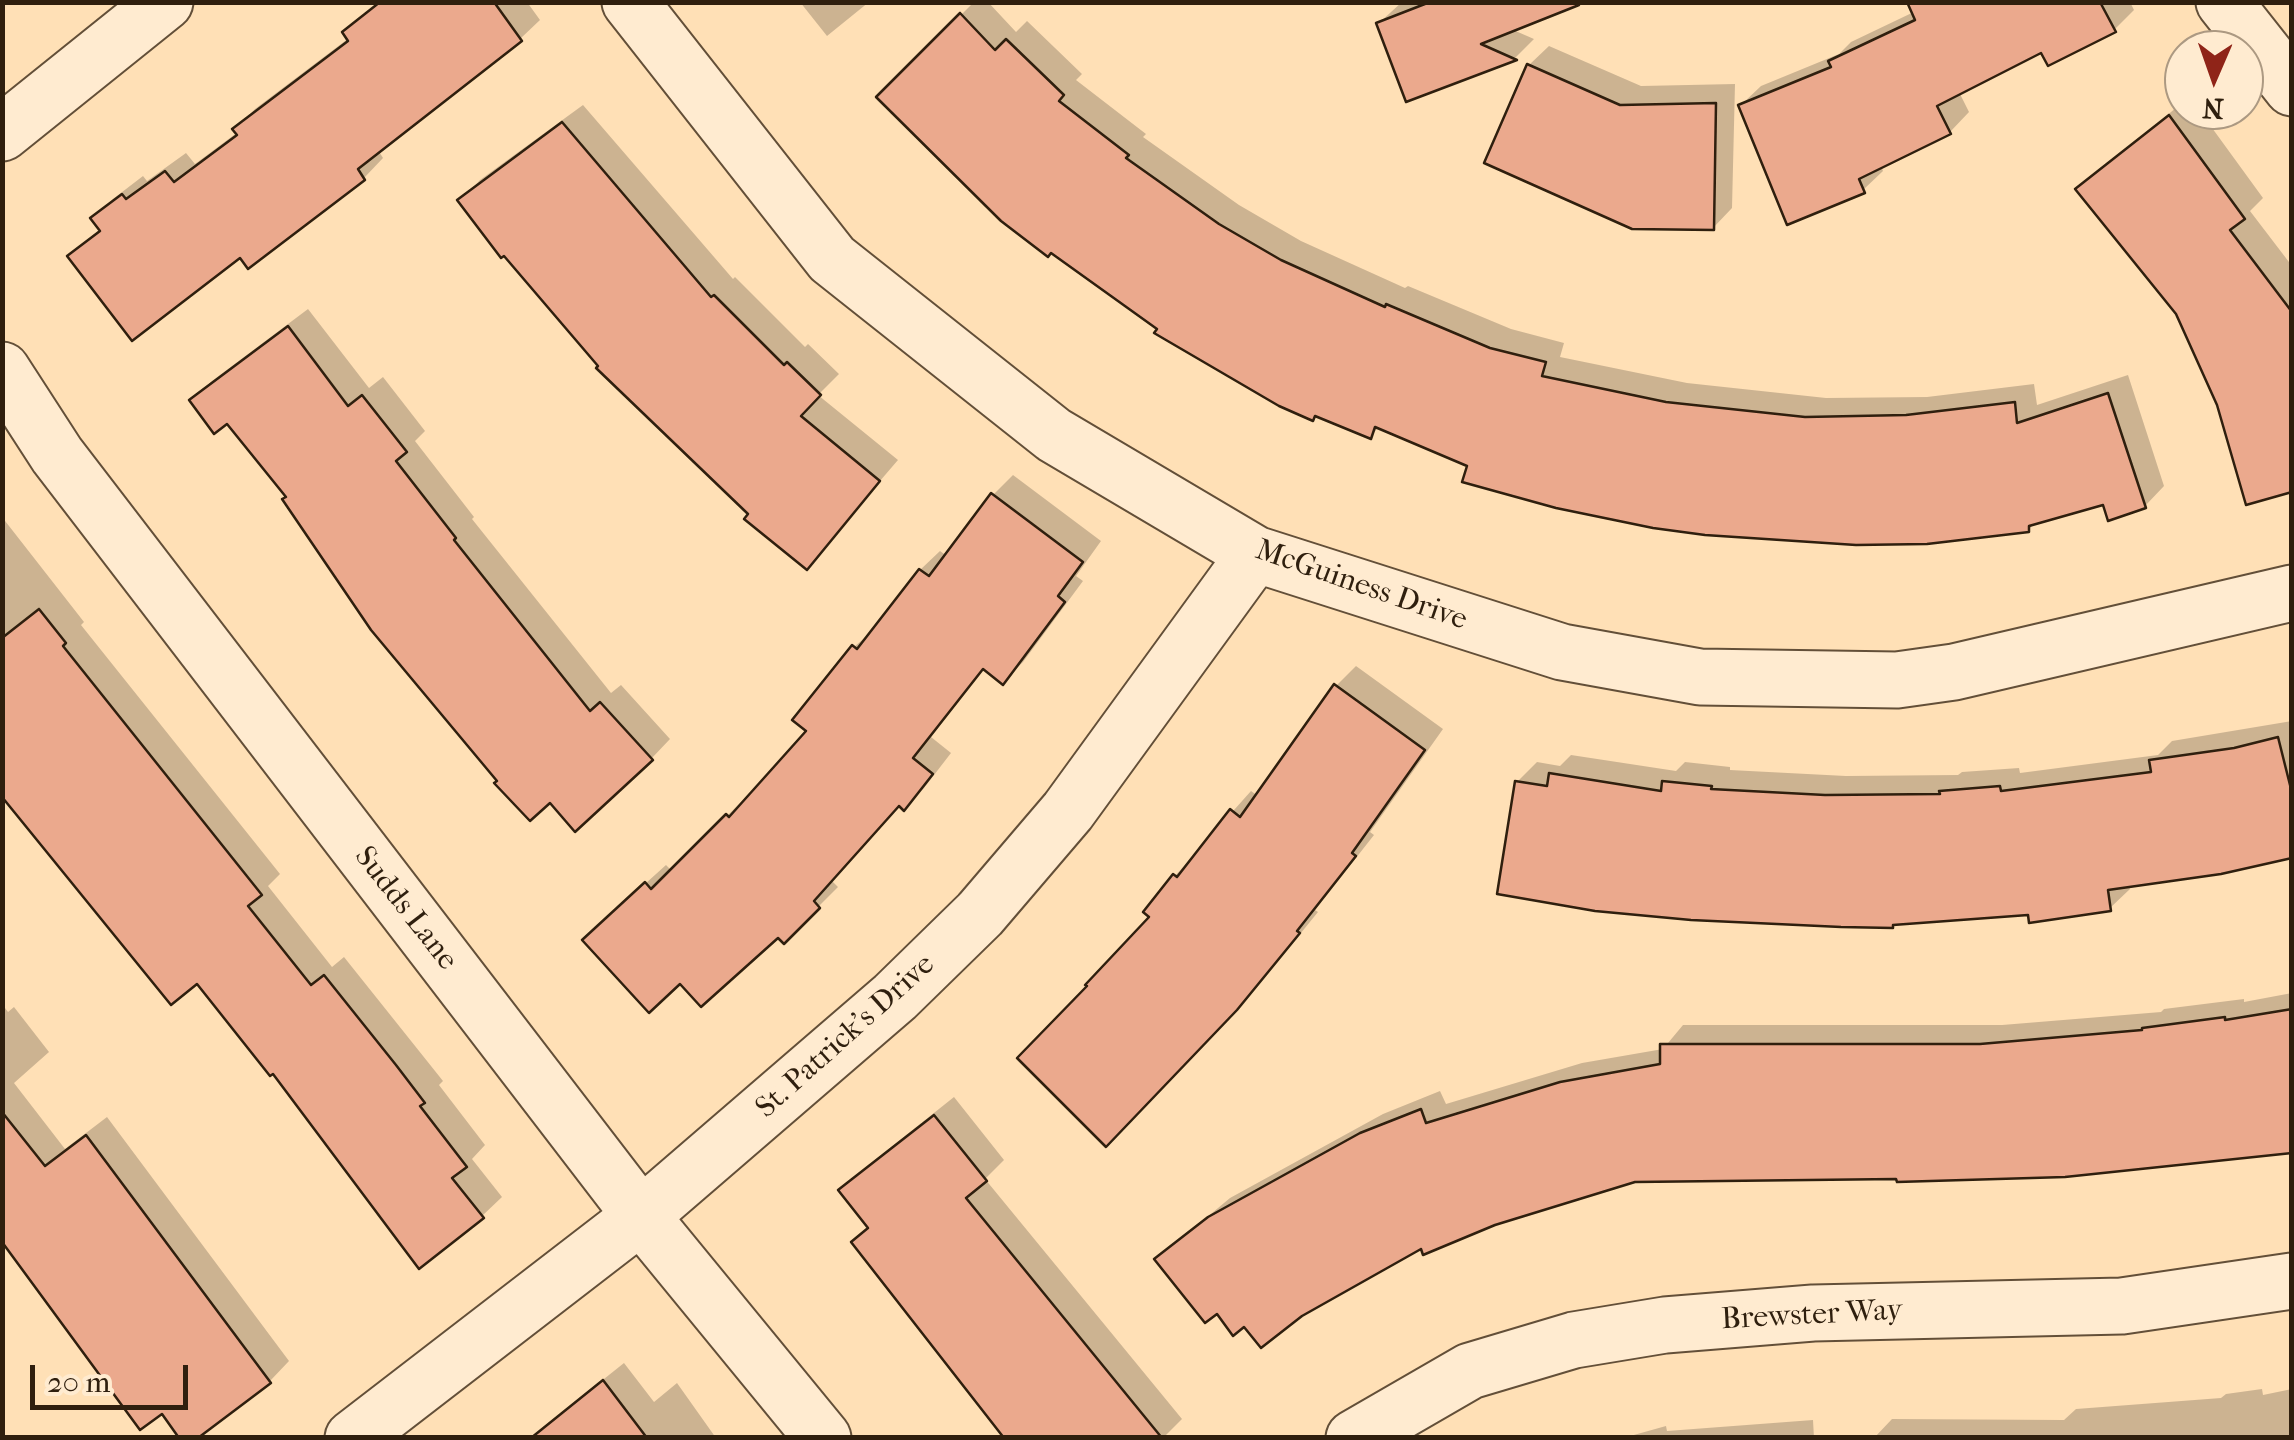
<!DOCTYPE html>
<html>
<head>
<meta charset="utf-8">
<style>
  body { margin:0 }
  #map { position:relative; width:2294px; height:1440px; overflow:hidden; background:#ffe0b6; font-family:"IM FELL French Canon",serif }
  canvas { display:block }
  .frame { position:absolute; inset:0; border:5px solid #2f1f0e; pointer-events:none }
  .north { position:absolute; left:2164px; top:30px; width:100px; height:100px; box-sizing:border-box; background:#ffebd0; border:2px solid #ac9982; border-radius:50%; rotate:182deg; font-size:28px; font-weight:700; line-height:40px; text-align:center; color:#2f1f0e }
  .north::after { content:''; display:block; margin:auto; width:35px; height:45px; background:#8f2418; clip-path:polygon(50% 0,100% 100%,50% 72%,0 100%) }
  .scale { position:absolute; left:30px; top:1365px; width:158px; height:45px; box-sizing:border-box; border:5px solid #2f1f0e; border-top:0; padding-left:12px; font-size:30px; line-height:35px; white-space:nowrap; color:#2f1f0e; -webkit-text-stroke:8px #ffebd0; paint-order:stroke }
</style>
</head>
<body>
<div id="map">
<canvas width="2294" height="1440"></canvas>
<div class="frame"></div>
<div class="north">N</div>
<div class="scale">20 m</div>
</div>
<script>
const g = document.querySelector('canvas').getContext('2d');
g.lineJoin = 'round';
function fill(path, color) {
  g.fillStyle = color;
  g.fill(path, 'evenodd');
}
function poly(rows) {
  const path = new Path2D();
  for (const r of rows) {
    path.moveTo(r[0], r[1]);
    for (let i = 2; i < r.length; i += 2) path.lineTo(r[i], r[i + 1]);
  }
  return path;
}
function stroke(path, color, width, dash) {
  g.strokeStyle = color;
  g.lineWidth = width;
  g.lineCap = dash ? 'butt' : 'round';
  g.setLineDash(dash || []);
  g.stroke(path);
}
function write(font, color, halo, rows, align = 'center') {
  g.font = font + ' "IM FELL French Canon",serif';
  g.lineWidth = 10;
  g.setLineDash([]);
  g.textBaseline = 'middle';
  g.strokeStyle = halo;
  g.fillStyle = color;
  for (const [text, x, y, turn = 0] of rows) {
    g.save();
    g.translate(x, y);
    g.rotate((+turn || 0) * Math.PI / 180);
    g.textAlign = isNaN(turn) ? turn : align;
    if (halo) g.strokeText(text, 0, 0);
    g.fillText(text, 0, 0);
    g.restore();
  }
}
fill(poly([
  [382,2,527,2,540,20,520,39,378,150,383,158,364,178,249,266,240,254,70,256,101,228,93,219,113,199,143,176,147,181,186,153,195,164,238,132,236,129,255,109,349,38],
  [800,2,869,2,827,36],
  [974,2,988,2,1016,32,1027,21,1082,74,1076,80,1146,134,1143,137,1239,205,1301,241,1405,288,1408,286,1511,329,1564,343,1560,357,1687,383,1826,398,1927,397,2034,384,2037,405,2128,375,2164,486,2145,506,2105,502,2037,521,2028,530,1470,464,1379,427,1370,436,1160,328,879,97],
  [1402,2,1551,2,1511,29,1534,39,1516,57,1408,99,1379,23],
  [1926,2,2130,2,2134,10,2114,30,2042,50,1959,92,1969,112,1950,132,1881,166,1883,171,1863,190,1741,105,1761,86,1839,54,1851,42,1918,10],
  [1549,46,1641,86,1735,84,1732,208,1713,228,1529,65],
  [2184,101,2184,110,2199,110,2263,198,2250,211,2292,266,2292,489,2220,405,2178,313,2079,190],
  [583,105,733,279,735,277,805,347,808,344,839,374,818,395,898,460,806,567,751,514,461,200,480,180],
  [308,309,369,388,383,377,425,431,415,441,474,517,472,519,611,693,621,685,670,739,651,759,550,800,500,781,289,496,228,420,193,400,212,381],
  [1013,475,1101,541,1076,576,1083,581,1023,662,1003,682,985,667,931,737,951,753,924,788,904,807,900,804,831,880,838,887,784,941,778,934,680,981,605,920,666,865,672,871,747,796,749,798,809,731,854,647,875,629,920,570,940,551,947,556,993,495],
  [2,517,84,622,81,625,280,874,268,886,332,967,344,957,443,1081,439,1085,485,1145,472,1159,502,1197,482,1216,274,1071,197,981,2,792],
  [1356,666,1443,729,1370,832,1374,835,1315,910,1318,912,1257,987,1126,1124,1152,917,1175,876,1251,791,1258,796,1336,686],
  [2292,721,2292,854,2129,885,2130,889,2110,908,2030,913,1517,782,1537,762,1560,766,1571,755,1676,771,1685,762,1730,767,1730,770,1846,776,1958,775,1962,772,2019,768,2020,773,2158,755,2172,741],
  [2292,993,2292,1146,1634,1180,1422,1245,1245,1324,1217,1311,1157,1259,1230,1198,1383,1114,1440,1091,1446,1104,1582,1063,1663,1049,1683,1025,2002,1025,2161,1012,2164,1009,2244,999,2244,1002],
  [2,1004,8,1012,14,1007,49,1052,14,1083,65,1149,107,1117,289,1361,270,1381,194,1438,162,1411,108,1377,2,1243],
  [954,1097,1004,1160,985,1179,1182,1419,1163,1438,1012,1438,870,1226,842,1190,861,1171],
  [624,1363,654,1402,677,1383,716,1438,530,1438],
  [2262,1389,2263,1395,2292,1389,2292,1438,1874,1438,1892,1419,2064,1420,2076,1409,2221,1398,2226,1394],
  [1813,1420,1814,1438,1623,1438,1666,1426,1667,1431]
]), '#0003');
const building = poly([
  [380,2,494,2,522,41,358,169,365,180,248,269,240,258,132,341,67,256,100,231,90,218,122,194,126,199,165,171,174,182,237,135,232,129,348,41,342,32,380,2],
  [1430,2,1578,2,1579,5,1481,44,1517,60,1406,102,1376,23,1430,2],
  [1907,2,2100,2,2116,32,2048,66,2041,53,1937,106,1951,134,1859,179,1865,193,1787,225,1738,105,1831,67,1828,61,1915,20,1907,2],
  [960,13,995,50,1006,39,1064,95,1059,101,1129,155,1126,158,1219,224,1281,260,1385,307,1386,304,1490,348,1546,362,1542,376,1666,402,1805,417,1906,415,2015,402,2017,423,2108,393,2146,508,2108,521,2103,505,2029,526,2029,532,1927,544,1856,545,1705,535,1653,528,1556,508,1462,482,1467,466,1375,427,1371,439,1315,416,1313,421,1279,406,1154,333,1157,329,1051,253,1048,257,1001,221,876,97,960,13],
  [1527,64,1620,105,1716,103,1714,230,1632,229,1484,163,1527,64],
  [2169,115,2245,219,2230,230,2292,312,2292,492,2246,505,2217,405,2176,314,2075,189,2169,115],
  [562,122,711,297,714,295,784,365,787,362,821,395,801,416,880,481,807,570,744,519,748,514,596,368,598,366,504,256,501,258,457,200,562,122],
  [288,326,348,406,362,395,407,452,396,461,456,538,454,540,590,711,600,702,653,760,575,832,550,803,530,821,494,783,497,781,371,630,282,499,286,497,227,424,214,434,189,400,288,326],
  [991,493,1083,562,1058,596,1065,602,1003,685,983,669,913,758,933,774,904,811,899,806,814,901,820,908,784,944,778,938,701,1007,680,984,649,1013,582,940,645,882,651,889,726,814,729,817,806,731,792,720,852,645,857,649,919,569,929,576,991,493],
  [39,609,66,643,63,646,262,895,248,906,311,985,324,975,396,1065,425,1103,420,1106,467,1167,452,1178,484,1218,419,1269,273,1074,270,1076,197,984,171,1005,2,797,2,638,39,609],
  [1334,684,1425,750,1352,853,1356,856,1297,931,1300,933,1237,1010,1106,1147,1017,1058,1087,986,1085,985,1149,917,1143,912,1173,874,1177,877,1230,809,1240,817,1334,684],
  [2278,737,2292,793,2292,858,2221,874,2108,890,2111,911,2029,923,2028,915,1893,925,1893,928,1841,927,1691,920,1595,911,1497,894,1515,781,1547,786,1549,773,1661,791,1662,781,1712,786,1711,789,1825,795,1940,794,1939,791,2000,786,2001,791,2151,772,2149,760,2234,748,2278,737],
  [2292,1009,2292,1153,2065,1177,1897,1182,1896,1179,1635,1182,1495,1225,1423,1255,1421,1249,1302,1316,1261,1348,1244,1327,1233,1336,1217,1314,1205,1323,1154,1259,1208,1217,1360,1133,1421,1109,1426,1123,1560,1082,1660,1064,1660,1044,1980,1044,2142,1030,2142,1028,2225,1017,2225,1020,2292,1009],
  [2,1112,45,1166,86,1135,271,1383,198,1438,179,1438,162,1414,140,1430,2,1242,2,1112],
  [934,1115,987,1181,966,1198,1162,1438,1004,1438,851,1242,868,1228,838,1190,934,1115],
  [603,1380,647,1438,531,1438,603,1380]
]);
fill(building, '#eba98d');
stroke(building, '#2f1f0e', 2.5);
const minor = poly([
  [630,2,832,259,1054,435,1255,554,1562,652,1700,677,1897,680,1954,672,2292,593],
  [2224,2,2292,88],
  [2,133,165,2],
  [2,370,57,455,641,1216,823,1438],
  [353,1438,641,1216,895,997,980,914,1068,811,1255,554],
  [1354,1438,1470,1371,1574,1340,1665,1325,1813,1313,2122,1306,2292,1281]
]);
stroke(minor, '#634f38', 59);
stroke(minor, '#ffebd0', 55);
write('30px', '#2f1f0e', '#ffebd0', [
  ["McGuiness Drive",1361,586,19],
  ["Sudds Lane",405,909,52],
  ["St. Patrick's Drive",846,1037,-42],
  ["Brewster Way",1812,1316,-3]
]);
</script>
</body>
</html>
